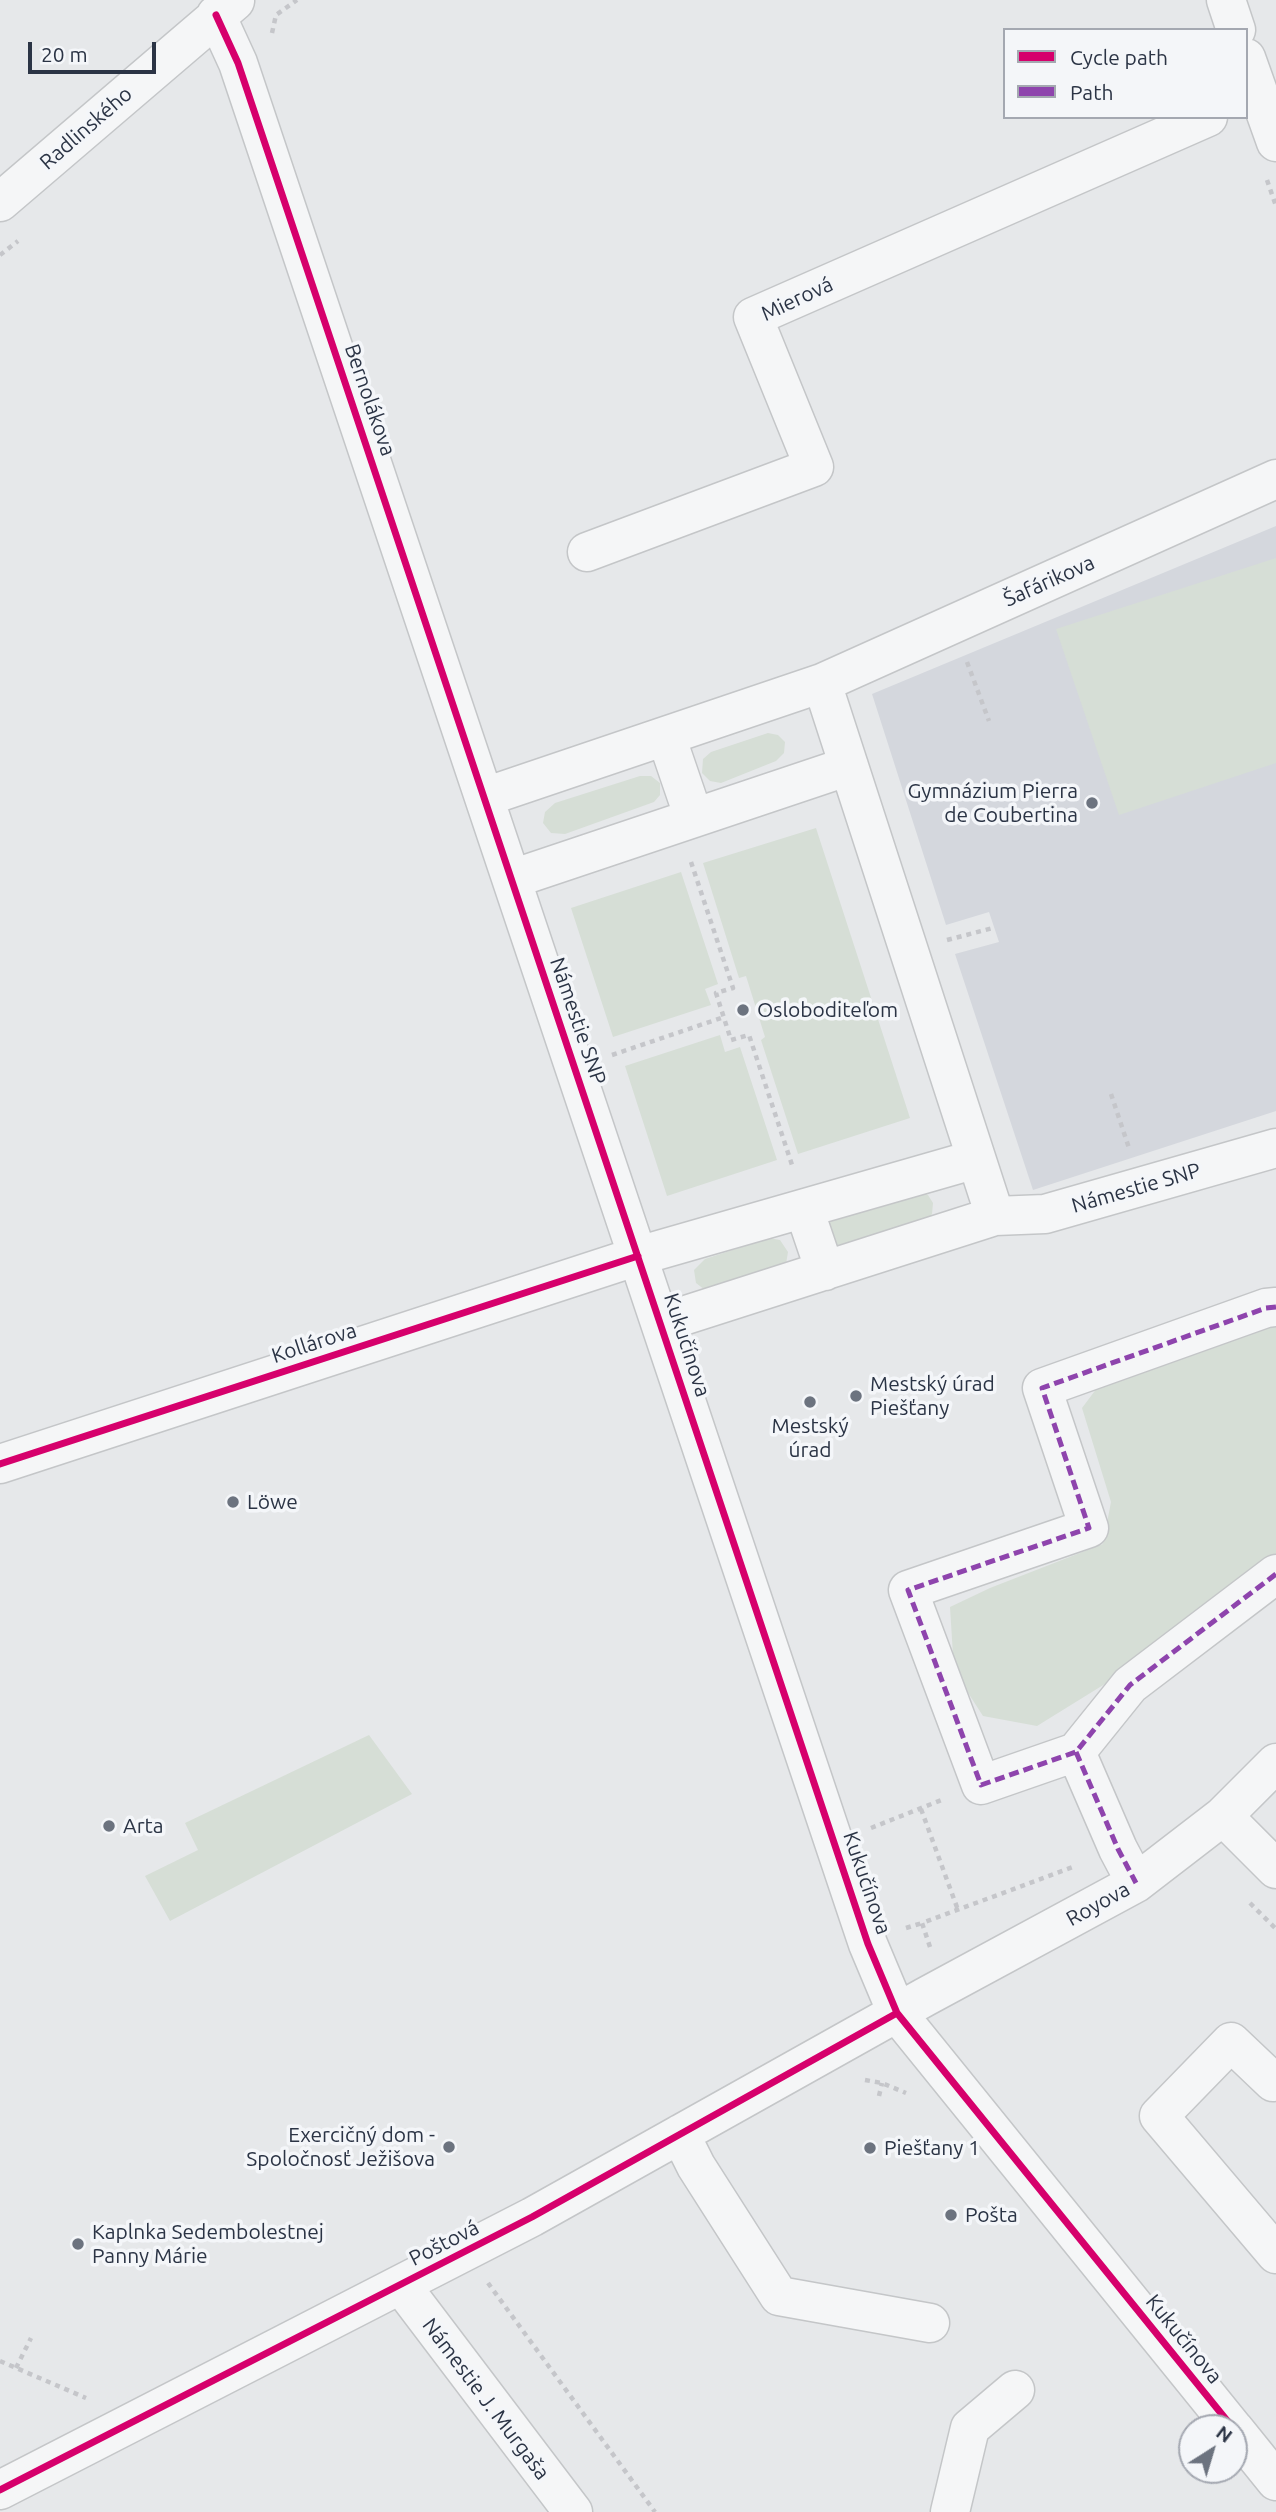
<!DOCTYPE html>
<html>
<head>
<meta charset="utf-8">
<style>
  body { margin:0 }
  #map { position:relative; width:1276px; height:2512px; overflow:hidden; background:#e6e8ea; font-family:Ubuntu,sans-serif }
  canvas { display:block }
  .legend { position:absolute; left:1003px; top:28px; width:245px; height:91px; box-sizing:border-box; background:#f4f6f9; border:2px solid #a4a8b1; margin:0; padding:9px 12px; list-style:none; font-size:21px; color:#2b3445 }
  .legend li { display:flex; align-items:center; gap:14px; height:35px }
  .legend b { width:35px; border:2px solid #a4a8b1 }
  .north { position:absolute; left:1178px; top:2414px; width:70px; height:70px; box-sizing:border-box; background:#f4f6f9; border:2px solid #a4a8b1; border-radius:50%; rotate:37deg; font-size:19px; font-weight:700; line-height:28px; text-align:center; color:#2b3445 }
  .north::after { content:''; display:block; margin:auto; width:24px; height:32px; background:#6c737f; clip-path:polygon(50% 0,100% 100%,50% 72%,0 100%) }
  .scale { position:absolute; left:28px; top:42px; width:128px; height:32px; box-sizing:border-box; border:4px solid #2b3445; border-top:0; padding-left:9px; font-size:21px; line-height:24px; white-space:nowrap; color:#2b3445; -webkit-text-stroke:5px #f4f6f9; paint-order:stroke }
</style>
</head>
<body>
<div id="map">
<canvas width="1276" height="2512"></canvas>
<ul class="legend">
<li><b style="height:9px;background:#d6006c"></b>Cycle path</li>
<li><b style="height:9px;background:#8e44ad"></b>Path</li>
</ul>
<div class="north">N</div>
<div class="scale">20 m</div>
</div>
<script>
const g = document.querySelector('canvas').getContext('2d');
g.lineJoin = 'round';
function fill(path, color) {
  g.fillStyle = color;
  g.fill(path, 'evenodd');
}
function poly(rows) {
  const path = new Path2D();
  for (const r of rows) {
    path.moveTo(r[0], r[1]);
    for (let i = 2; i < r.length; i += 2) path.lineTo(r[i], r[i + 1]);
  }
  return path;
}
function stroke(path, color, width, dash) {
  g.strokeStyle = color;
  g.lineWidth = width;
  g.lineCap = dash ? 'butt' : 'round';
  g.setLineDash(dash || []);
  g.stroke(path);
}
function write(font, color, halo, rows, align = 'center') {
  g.font = font + ' Ubuntu,sans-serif';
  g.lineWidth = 7;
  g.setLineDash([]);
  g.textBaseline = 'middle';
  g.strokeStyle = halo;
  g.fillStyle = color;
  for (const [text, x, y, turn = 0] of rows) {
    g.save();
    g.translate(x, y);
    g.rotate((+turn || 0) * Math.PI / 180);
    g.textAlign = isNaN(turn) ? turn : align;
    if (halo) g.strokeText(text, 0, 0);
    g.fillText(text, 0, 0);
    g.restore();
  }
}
fill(poly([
  [1276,526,1276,1111,1033,1190,955,954,999,942,989,912,946,925,872,694]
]), '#d4d7dd');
fill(poly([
  [1276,558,1276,763,1119,815,1056,629],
  [768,733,778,735,785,742,784,753,776,761,721,783,710,781,702,773,703,759,711,752],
  [640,776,651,776,660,783,660,795,654,802,565,834,551,833,543,823,545,812,555,803],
  [816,828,910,1118,798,1154,761,1040,765,1037,746,976,739,978,703,863],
  [681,872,718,984,705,989,711,1005,613,1037,571,908],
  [720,1035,725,1052,740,1047,777,1160,667,1196,625,1066],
  [918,1190,928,1195,933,1203,932,1214,928,1220,839,1248,830,1239,828,1228,832,1218],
  [769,1238,780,1240,788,1252,786,1264,705,1290,696,1283,694,1270,705,1259],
  [1276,1320,1276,1559,1142,1661,1037,1726,983,1716,954,1671,950,1607,990,1588,1103,1544,1111,1502,1082,1408,1103,1380],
  [369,1735,412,1794,170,1921,145,1876,198,1850,185,1823]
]), '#d6ded6');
const minor = poly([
  [1226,0,1236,30],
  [216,15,238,63,868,1944,897,2013,1233,2428],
  [1246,58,1276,142],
  [0,202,235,1],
  [587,552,814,467,753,317,1208,117],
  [822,683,995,1216],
  [666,736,694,818],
  [485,797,822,683,1276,479],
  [512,879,849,766],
  [804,1209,825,1271],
  [1276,1307,1266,1308,1042,1388,1089,1528,908,1590,981,1785,1076,1752,1130,1685,1276,1574],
  [661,1323,995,1216,1045,1214,1276,1148],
  [0,1464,638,1256,976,1159],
  [1076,1752,1118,1849,1136,1883],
  [1223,1816,1276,1869],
  [1273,2082,1231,2042,1159,2116,1276,2254],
  [680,2134,696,2166,779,2296,930,2323],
  [401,2285,573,2512],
  [1234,2429,1276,2481],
  [0,2490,532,2217,925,1997,1136,1883,1223,1816,1276,1763],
  [950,2512,970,2428,1015,2390]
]);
stroke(minor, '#c4c6c8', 41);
stroke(poly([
  [272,33,276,15,297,0],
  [1267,180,1276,206],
  [0,255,18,241],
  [967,662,989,721],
  [691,862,733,988,716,993,731,1040,749,1035,793,1168],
  [947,940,993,928],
  [612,1055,724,1017],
  [1111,1094,1129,1148],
  [921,1809,958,1910],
  [871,1828,944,1799],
  [1250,1903,1276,1929],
  [906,1928,922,1923],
  [930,1947,922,1923,1073,1867],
  [865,2080,882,2083,906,2093],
  [879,2096,882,2083],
  [488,2283,655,2512],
  [0,2361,86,2398],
  [16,2368,31,2338]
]), '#c5c6ca', 4.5, [5, 5]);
stroke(minor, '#f5f6f7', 38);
stroke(poly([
  [1276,1307,1266,1308,1042,1388,1089,1528,908,1590,981,1785,1076,1752,1130,1685,1276,1574],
  [1076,1752,1118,1849,1136,1883]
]), '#8e44ad', 5, [10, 5]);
stroke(poly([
  [216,15,238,63,868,1944,897,2013,1233,2428],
  [0,1464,638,1256],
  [0,2490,532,2217,897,2013]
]), '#d6006c', 7);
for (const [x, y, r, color] of [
  [1092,803,7,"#6c737f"],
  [743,1010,7,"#6c737f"],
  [856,1396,7,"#6c737f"],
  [810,1402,7,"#6c737f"],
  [233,1502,7,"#6c737f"],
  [109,1826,7,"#6c737f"],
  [449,2147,7,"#6c737f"],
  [870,2148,7,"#6c737f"],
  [951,2215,7,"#6c737f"],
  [78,2244,7,"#6c737f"]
]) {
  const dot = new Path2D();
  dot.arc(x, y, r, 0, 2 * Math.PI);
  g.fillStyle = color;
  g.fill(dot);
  stroke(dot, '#f4f6f9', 2.5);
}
write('21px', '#2b3445', '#f4f6f9', [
  ["Radlinského",86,128,-41],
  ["Mierová",797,299,-25],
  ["Bernolákova",370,400,71],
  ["Šafárikova",1049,581,-24],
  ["Námestie SNP",578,1021,71],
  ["Námestie SNP",1136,1188,-16],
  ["Kollárova",314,1343,-18],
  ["Kukučínova",687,1345,72],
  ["Kukučínova",867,1883,71],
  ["Royova",1098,1904,-29],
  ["Poštová",444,2243,-27],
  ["Kukučínova",1184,2339,51],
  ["Námestie J. Murgaša",486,2399,53]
]);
write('21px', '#2b3445', '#f4f6f9', [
  ["Gymnázium Pierra",1078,791,"right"],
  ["de Coubertina",1078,815,"right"],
  ["Osloboditeľom",757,1010],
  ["Mestský úrad",870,1384],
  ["Piešťany",870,1408],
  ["Mestský",810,1426,"center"],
  ["úrad",810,1450,"center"],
  ["Löwe",247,1502],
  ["Arta",123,1826],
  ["Exercičný dom -",435,2135,"right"],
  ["Spoločnosť Ježišova",435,2159,"right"],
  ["Piešťany 1",884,2148],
  ["Pošta",965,2215],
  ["Kaplnka Sedembolestnej",92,2232],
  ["Panny Márie",92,2256]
], 'left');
</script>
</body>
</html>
